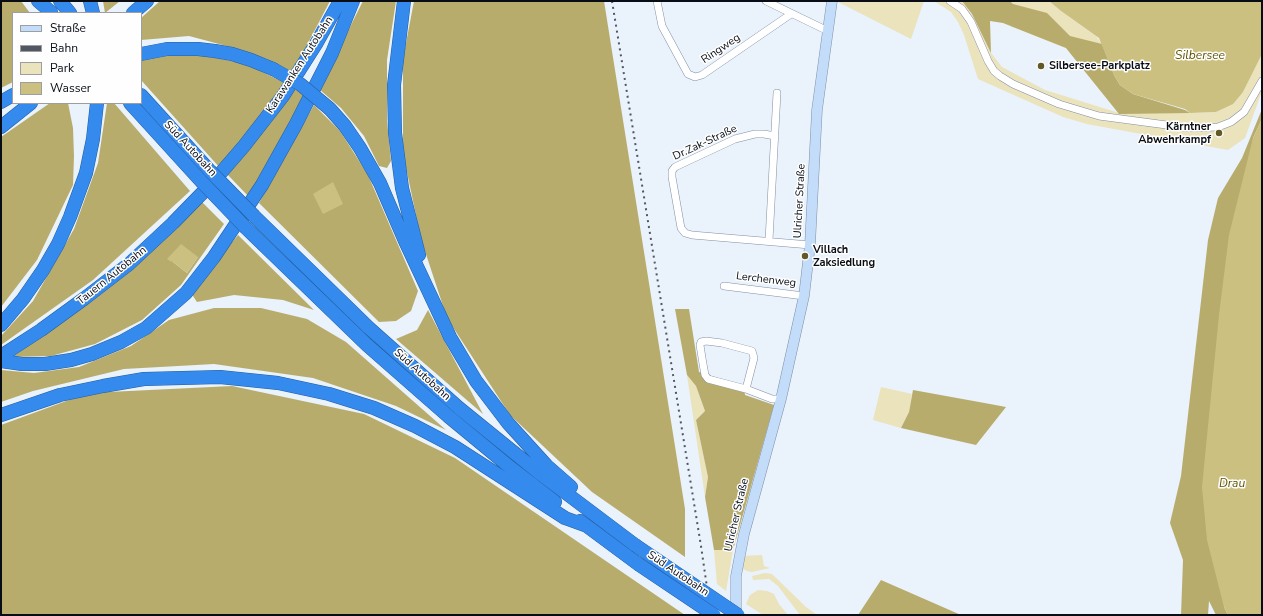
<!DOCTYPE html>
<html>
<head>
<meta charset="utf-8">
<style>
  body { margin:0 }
  #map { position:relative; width:1263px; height:616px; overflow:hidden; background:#eaf2fb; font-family:"Nunito Sans",sans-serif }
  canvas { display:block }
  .frame { position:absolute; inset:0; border:2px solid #080d15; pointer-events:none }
  .legend { position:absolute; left:12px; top:12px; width:130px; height:92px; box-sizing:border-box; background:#fefefe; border:1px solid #9c9ea1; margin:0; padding:5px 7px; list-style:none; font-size:12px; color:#080d15 }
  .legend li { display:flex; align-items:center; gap:8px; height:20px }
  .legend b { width:20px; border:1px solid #9c9ea1 }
</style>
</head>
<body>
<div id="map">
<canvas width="1263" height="616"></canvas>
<div class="frame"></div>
<ul class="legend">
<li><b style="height:5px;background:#c2dcfa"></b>Straße</li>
<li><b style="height:5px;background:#515760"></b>Bahn</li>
<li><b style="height:11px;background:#eae3bc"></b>Park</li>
<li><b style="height:11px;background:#ccc080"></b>Wasser</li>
</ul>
</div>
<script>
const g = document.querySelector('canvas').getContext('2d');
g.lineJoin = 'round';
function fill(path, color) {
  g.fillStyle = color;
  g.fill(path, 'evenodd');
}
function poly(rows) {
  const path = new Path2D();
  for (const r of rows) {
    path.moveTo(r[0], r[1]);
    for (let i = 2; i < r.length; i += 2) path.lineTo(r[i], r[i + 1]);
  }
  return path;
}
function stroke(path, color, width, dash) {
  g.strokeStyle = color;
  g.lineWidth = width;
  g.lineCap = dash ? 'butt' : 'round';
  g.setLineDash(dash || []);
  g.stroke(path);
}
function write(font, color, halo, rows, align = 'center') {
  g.font = font + ' "Nunito Sans",sans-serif';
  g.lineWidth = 3;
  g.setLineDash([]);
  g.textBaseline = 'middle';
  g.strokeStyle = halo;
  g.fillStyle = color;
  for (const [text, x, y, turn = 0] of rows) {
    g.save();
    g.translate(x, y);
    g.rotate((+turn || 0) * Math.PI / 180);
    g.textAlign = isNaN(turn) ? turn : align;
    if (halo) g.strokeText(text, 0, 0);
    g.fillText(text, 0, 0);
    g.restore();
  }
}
fill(poly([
  [836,1,924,1,911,39],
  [934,1,962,1,972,14,991,53,1002,67,1045,90,1119,113,1198,113,1216,112,1222,109,1243,92,1262,54,1262,91,1245,138,1228,150,1087,124,1063,117,978,79,964,35,958,22,951,12],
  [1010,1,1049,1,1061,11,1096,36,1102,44,1115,76,1103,94,1066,48,1010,26,1013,4],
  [687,375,696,386,705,411,696,420,708,477,705,497],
  [881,387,912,394,909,412,901,428,873,420],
  [714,550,733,550,726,591,717,584],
  [762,555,764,566,770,568,752,572,747,571,743,569,742,564,743,556],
  [765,573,772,574,806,607,817,615,800,615,778,586,769,579,753,580,752,576],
  [758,590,767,591,774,594,779,604,788,615,763,615,746,604,750,595]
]), '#eae3bc');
fill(poly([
  [1,1,21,1,30,13,13,13,13,82,1,88],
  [103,1,120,1,105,13],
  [160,1,330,1,293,72,267,59,238,49,189,36,141,40,141,18],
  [363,1,396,1,387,60,387,121,391,161,387,168,379,166,364,136,341,108,319,89],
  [414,1,604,1,685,509,685,557,592,492,510,415,447,318,421,239,403,153,403,59],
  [962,1,1010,1,1013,4,1047,13,1070,36,1102,44,1114,75,1120,85,1133,94,1185,110,1190,113,1119,114,1066,48,1003,23,990,21,991,53,972,14],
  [159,56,206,56,246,64,285,83,220,168,141,80,141,60],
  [294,88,305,95,249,197,227,174],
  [50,103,68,103,73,128,74,156,73,185,37,260,1,307,1,137],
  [107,103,114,103,190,191,93,280,1,345,1,336,33,301,74,229,98,163],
  [314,105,340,131,368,175,418,291,411,311,396,321,379,322,259,203],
  [1262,109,1262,119,1253,138,1224,607,1228,615,1216,615,1209,601,1208,615,1181,615,1183,560,1170,523,1181,476,1208,240,1218,198,1242,158],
  [201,201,224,224,181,285,142,320,95,344,51,356,12,357,112,285],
  [198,257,187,273,173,262],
  [238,235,314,310,283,300,234,295,197,302,191,293],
  [214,308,261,308,307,319,346,342,446,430,396,406,313,378,214,364,124,369,33,391,1,402,1,370,34,373,79,367,131,346,169,320],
  [675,309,689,309,699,372,744,386,745,395,774,405,733,550,714,550,705,497,708,477,696,420,705,411,696,386,687,375],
  [428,310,483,414,396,339,417,330],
  [232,386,364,414,455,458,685,615,1,615,1,425,88,393],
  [913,390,990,404,1006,407,976,445,901,428,909,412],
  [881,580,961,615,858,615]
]), '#b8ac6d');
fill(poly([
  [1049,1,1262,1,1262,54,1243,92,1233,104,1216,112,1190,113,1185,109,1133,94,1127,90,1120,85,1114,75,1099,38,1061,11],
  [1262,119,1262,615,1228,615,1224,607,1207,540,1202,487,1219,315,1229,235,1253,138],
  [333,182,343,204,323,214,313,194],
  [181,244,198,257,187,273,173,262,170,261,167,259]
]), '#ccc080');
const street = poly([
  [657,1,662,26,688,74,695,77,702,75,791,14],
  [766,1,828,31],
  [950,1,962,9,971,22,988,61,994,71,1000,76,1013,84,1059,104,1099,116,1189,128,1218,127,1231,122,1244,112,1262,81],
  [775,136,764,134,755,134,735,139,675,167,672,171,672,177,681,228,685,233,692,235,810,245],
  [769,240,777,93],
  [724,286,804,296],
  [746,389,708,379,705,375,703,364,700,345,701,342,706,341,722,343,752,351,754,358,746,389,772,399,781,399]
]);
const secondary = poly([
  [736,615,736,576,744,534,781,399,804,296,810,245,817,110,832,1]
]);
const highway = poly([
  [38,1,51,12],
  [60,1,70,13],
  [90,1,93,13],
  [404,1,394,85,395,133,402,188,419,255],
  [133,13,147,1],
  [141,54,167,49,198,49,215,51,232,54,251,60,273,69],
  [141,95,210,171],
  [1,102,13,95],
  [130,103,201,181],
  [330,109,345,126,360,148,380,183,405,241,450,337,476,381,508,423,547,466,571,487],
  [1,127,31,103],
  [254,216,369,328,459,408,538,472,635,545],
  [246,228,367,345,448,416,511,468,555,502],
  [1,325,23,299,43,270,58,244,70,217,86,173,93,139,97,103],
  [1,356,41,330,85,298,129,264,173,223,212,183,244,146,283,96,316,44,340,1],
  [1,361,22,364,45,364,71,360,92,354,121,342,146,328,186,293,214,257,262,185,296,124,332,53,353,1],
  [1,415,60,395,103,386,144,379,220,377,278,383,329,394,374,408,415,426,455,447,565,518,587,526],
  [580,521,638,564]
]);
stroke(street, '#8090a5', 8);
stroke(secondary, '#8090a5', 11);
stroke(highway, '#255ea1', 14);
stroke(street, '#fff', 7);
stroke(secondary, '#c2dcfa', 10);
stroke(highway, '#348aed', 13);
stroke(poly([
  [612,1,701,546,711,615]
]), '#515760', 2, [2, 4]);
const highwayBridge = poly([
  [273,69,300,84,330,109],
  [210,171,254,216],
  [201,181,246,228],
  [635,545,738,615],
  [638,564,714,615]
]);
stroke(highwayBridge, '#255ea1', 14, []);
stroke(highwayBridge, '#348aed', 13);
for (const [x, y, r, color] of [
  [1041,66,4,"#635925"],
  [1219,133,4,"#635925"],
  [805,256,4,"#635925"]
]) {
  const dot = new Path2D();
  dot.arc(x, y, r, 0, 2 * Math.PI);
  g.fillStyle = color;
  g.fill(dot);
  stroke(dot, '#fefefe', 1.5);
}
write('11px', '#080d15', '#fefefe', [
  ["Ringweg",721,49,-34],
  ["Karawanken Autobahn",300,65,-57],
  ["Dr.Zak-Straße",705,143,-25],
  ["Süd Autobahn",190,149,47],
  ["Ulricher Straße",800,201,-87],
  ["Tauern Autobahn",112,276,-39],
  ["Lerchenweg",766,280,7],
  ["Süd Autobahn",422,375,42],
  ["Ulricher Straße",737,515,-77],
  ["Süd Autobahn",678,574,34]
]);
write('bold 11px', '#080d15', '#fefefe', [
  ["Silbersee-Parkplatz",1049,66],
  ["Kärntner",1211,127,"right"],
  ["Abwehrkampf",1211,140,"right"],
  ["Villach",813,250],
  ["Zaksiedlung",813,263]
], 'left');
write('italic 12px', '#615403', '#fefefe', [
  ["Silbersee",1200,56],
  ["Drau",1232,484]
]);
</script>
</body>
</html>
